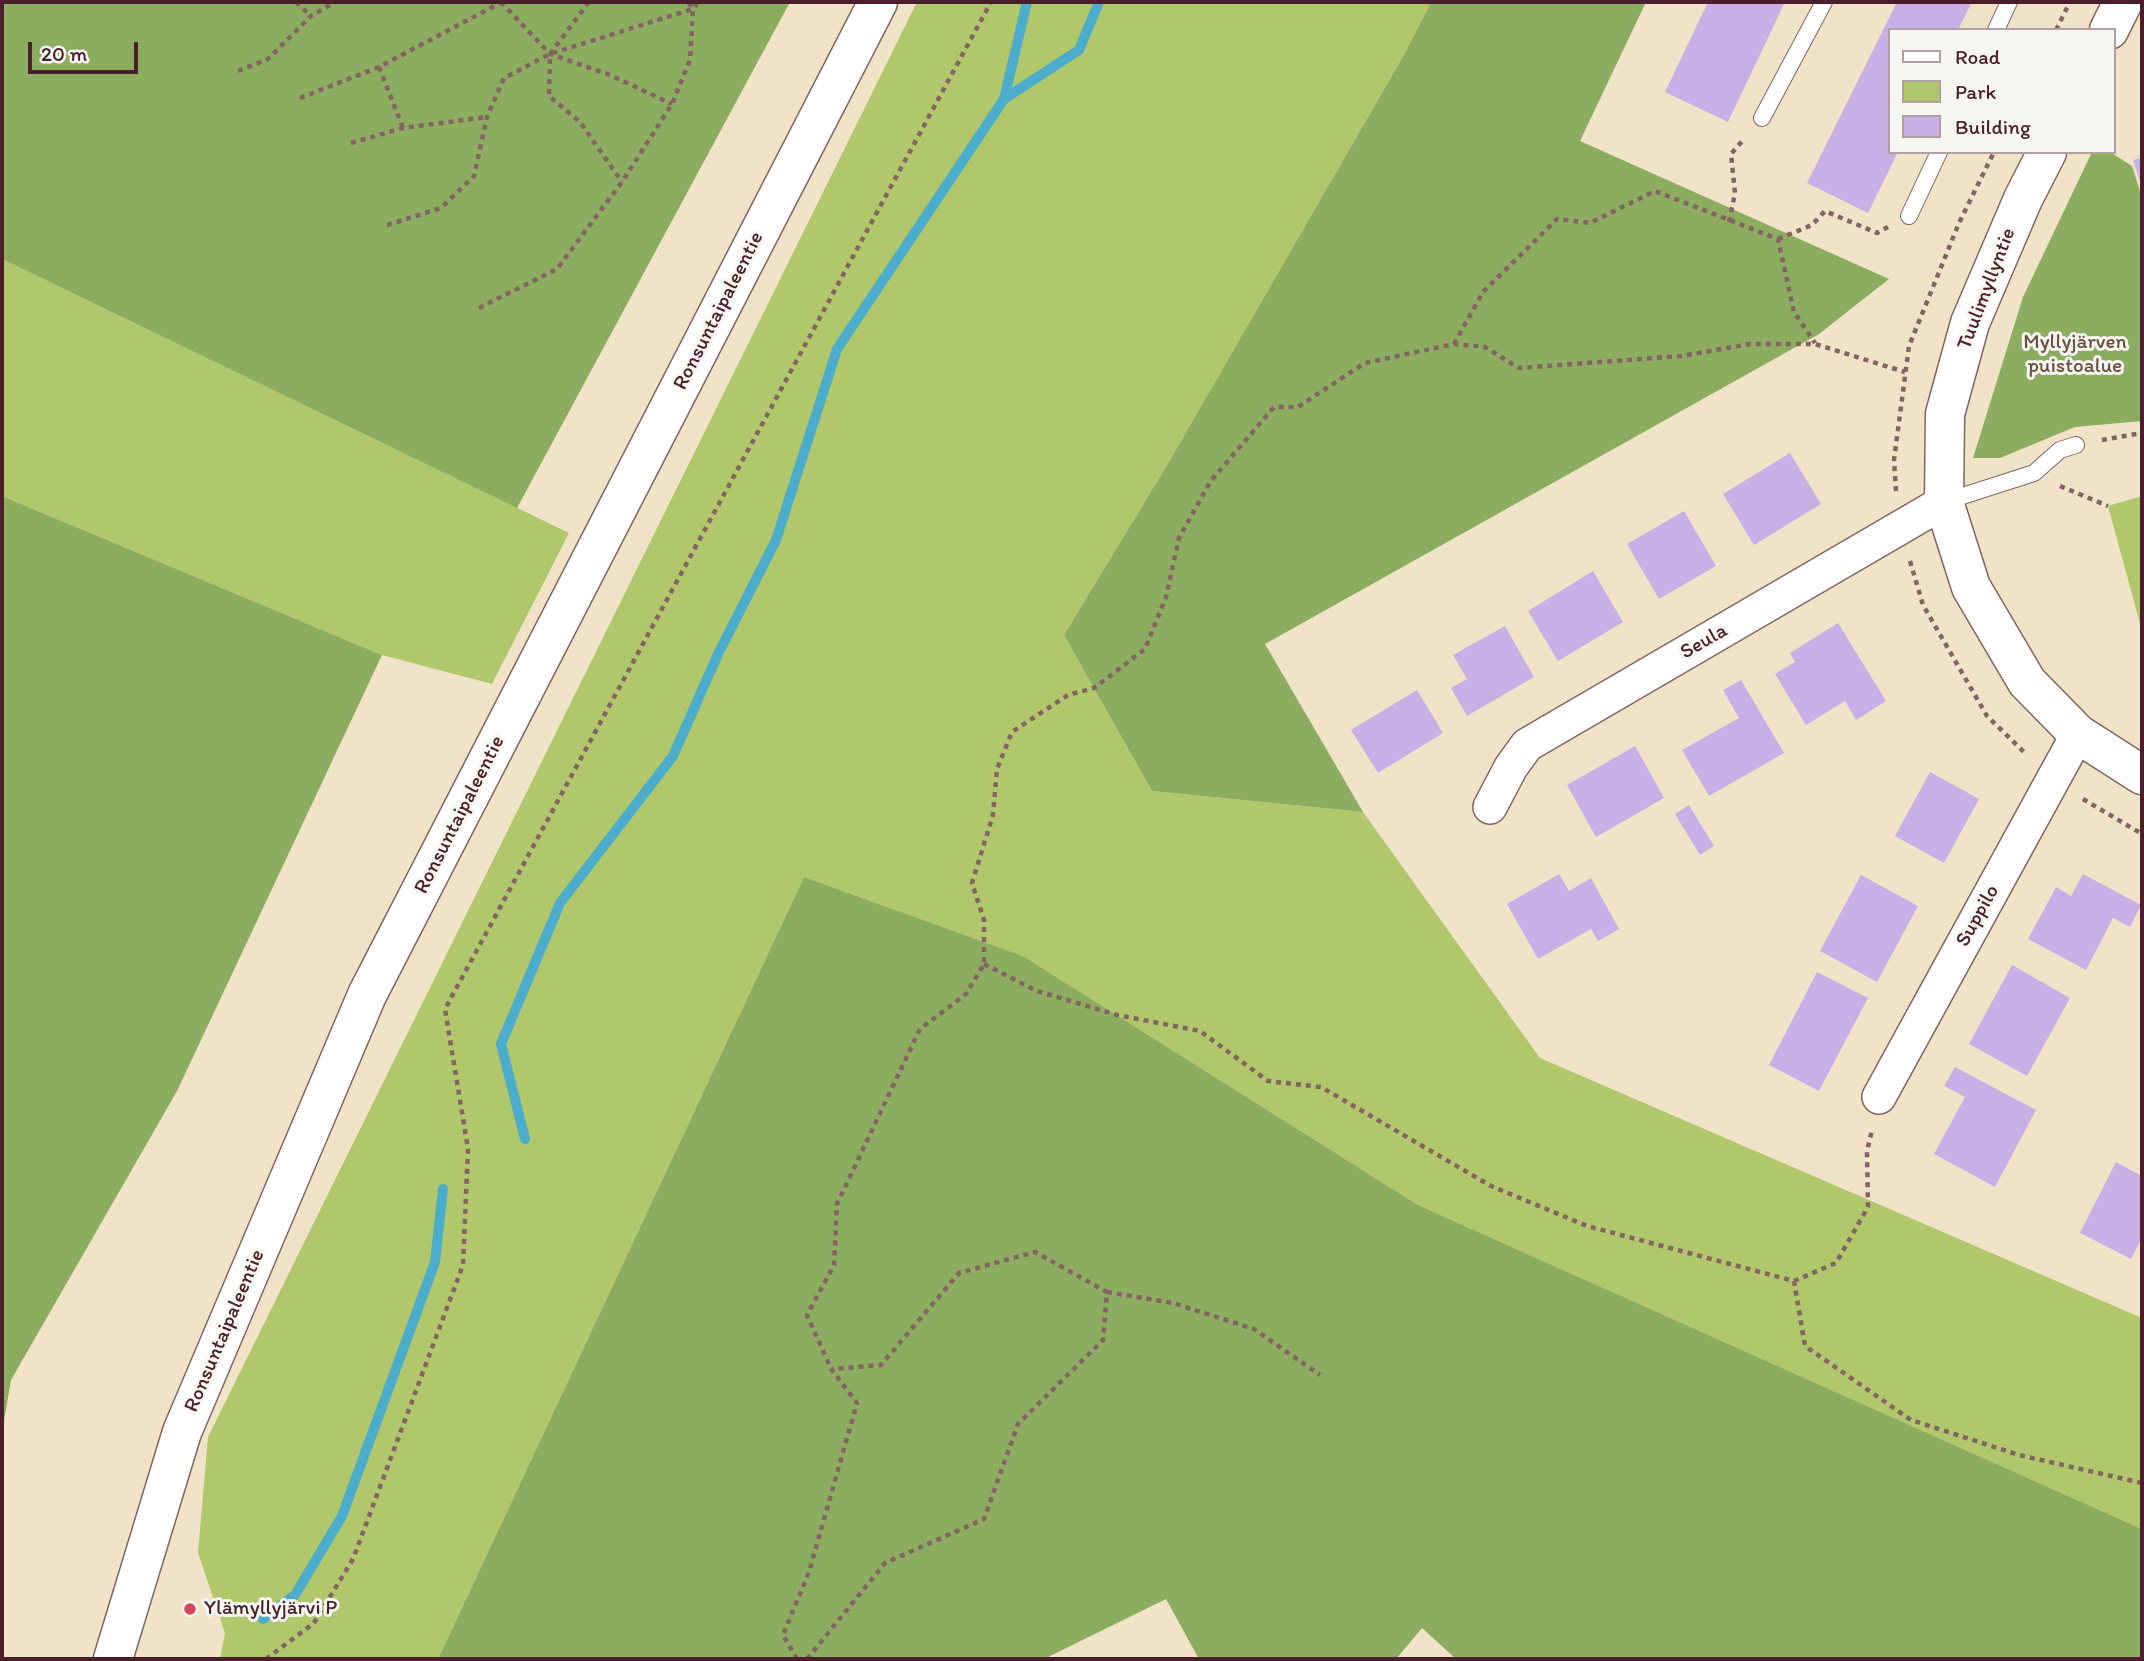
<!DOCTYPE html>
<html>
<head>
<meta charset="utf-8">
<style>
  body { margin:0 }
  #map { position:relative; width:2144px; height:1661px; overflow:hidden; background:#f0e3c7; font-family:Itim,sans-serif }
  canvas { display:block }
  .frame { position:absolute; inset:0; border:4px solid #4a1f2b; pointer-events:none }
  .legend { position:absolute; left:1888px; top:28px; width:228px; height:126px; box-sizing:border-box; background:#f6f6f2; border:2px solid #b1a0a2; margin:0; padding:9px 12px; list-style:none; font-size:21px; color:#4a1f2b }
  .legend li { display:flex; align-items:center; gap:14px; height:35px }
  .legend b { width:35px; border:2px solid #b1a0a2 }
  .scale { position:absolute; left:28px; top:42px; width:110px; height:32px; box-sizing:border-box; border:4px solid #4a1f2b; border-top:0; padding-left:9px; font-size:21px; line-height:24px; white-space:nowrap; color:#4a1f2b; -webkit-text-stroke:5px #f6f6f2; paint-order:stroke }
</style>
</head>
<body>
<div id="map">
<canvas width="2144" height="1661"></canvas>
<div class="frame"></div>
<ul class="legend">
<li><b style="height:9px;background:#fff"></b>Road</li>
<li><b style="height:19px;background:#b1c76b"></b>Park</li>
<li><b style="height:19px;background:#c8b0e7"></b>Building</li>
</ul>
<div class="scale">20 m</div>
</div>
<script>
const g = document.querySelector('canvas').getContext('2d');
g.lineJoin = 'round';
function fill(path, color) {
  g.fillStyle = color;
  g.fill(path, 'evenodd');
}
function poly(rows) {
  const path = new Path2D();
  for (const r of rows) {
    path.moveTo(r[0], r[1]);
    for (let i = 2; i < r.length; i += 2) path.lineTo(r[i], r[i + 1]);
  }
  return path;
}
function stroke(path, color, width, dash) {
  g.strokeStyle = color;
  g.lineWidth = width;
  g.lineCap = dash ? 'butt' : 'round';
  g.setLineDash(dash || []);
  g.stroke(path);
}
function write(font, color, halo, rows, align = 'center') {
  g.font = font + ' Itim,sans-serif';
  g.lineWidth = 6;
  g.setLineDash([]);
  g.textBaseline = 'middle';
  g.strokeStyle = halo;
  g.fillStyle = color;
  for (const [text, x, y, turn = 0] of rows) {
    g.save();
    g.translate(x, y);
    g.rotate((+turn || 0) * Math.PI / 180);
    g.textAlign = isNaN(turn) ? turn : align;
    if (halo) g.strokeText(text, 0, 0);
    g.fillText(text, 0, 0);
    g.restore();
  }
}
fill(poly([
  [917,2,1431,2,1405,53,1170,460,1064,635,1152,791,1363,812,1540,1058,2142,1318,2142,1529,1418,1205,1023,956,804,877,438,1659,220,1659,225,1633,198,1553,208,1437],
  [2,259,569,533,492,684,382,655,2,496],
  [2142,496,2142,631,2108,506]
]), '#b1c76b');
fill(poly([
  [2,2,790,2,517,508,2,259],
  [1431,2,1646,2,1580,141,1889,279,1819,334,1265,644,1363,812,1152,791,1064,635,1170,460,1405,53],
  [2092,152,2110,152,2132,166,2142,198,2142,421,2075,427,2000,458,1973,458,2023,297],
  [2,496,382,655,177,1091,11,1380,2,1432],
  [804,877,1023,956,1418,1205,2142,1529,2142,1659,1456,1659,1422,1628,1396,1659,1199,1659,1166,1599,1044,1659,438,1659]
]), '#8cac5f');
stroke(poly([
  [1004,99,1027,2],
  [525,1139,501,1044,560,903,673,756,718,654,776,540,837,349,1004,99,1079,50,1099,2],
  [263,1619,295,1595,342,1516,435,1262,443,1189]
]), '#4caccb', 10);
fill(poly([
  [1708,2,1785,2,1728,122,1665,92],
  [1897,2,1972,2,1958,30,1890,30,1890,152,1898,152,1868,213,1807,183],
  [2142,158,2142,187,2133,160],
  [1790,453,1821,504,1754,545,1723,494],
  [1684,511,1716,566,1659,599,1627,544],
  [1593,571,1623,622,1558,661,1528,611],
  [1838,623,1886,701,1856,720,1845,701,1806,725,1775,674,1795,662,1790,653],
  [1505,626,1534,677,1467,716,1451,688,1467,679,1453,655],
  [1741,680,1784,753,1709,796,1682,750,1739,718,1723,690],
  [1417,690,1443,733,1378,773,1351,730],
  [1635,746,1664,798,1596,837,1567,785],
  [1930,772,1979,799,1944,863,1895,836],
  [1689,805,1714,846,1700,855,1675,814],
  [1559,874,1569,891,1591,878,1619,929,1598,941,1591,929,1538,959,1507,904],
  [2083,874,2141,905,2130,927,2113,918,2086,970,2028,939,2056,887,2071,896],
  [1861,875,1918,906,1877,982,1820,951],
  [2012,965,2070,998,2027,1076,1969,1044],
  [1817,972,1868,998,1819,1091,1769,1065],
  [1955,1067,2036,1110,1995,1187,1934,1154,1965,1097,1944,1086],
  [2116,1162,2142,1176,2142,1238,2131,1259,2080,1233]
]), '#c8b0e7');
const lane = poly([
  [1996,30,2009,2],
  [1762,118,1824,2],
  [1909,216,1939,152],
  [1944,502,2034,473,2060,450,2076,445]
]);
const street = poly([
  [1490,807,1511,767,1527,745,1944,502],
  [1879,1097,2078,734]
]);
const secondary = poly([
  [2109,30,2123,2],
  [2047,152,2023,199,1970,323,1945,414,1944,502,1971,587,2027,682,2078,734,2142,775],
  [113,1659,182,1432,367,995,878,2]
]);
stroke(lane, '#846462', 18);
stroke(street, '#846462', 36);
stroke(secondary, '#846462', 41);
stroke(poly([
  [296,2,311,16],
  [501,2,550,54,610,75,672,104],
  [589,2,550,54,549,96,580,122,622,182],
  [2056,30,2070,2],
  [379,67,403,128],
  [238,71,268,59,311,16,335,2],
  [300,98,379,67,502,2],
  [351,143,403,128,487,117],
  [1729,222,1735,193,1731,154,1745,138],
  [387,225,441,208,474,176,487,117,504,78,550,54,693,9,688,2],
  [1778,239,1812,225,1825,211,1877,233,1888,227],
  [479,308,557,269,622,182,672,104,690,60,693,9,698,2],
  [1454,344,1483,292,1557,219,1590,223,1655,191,1778,239,1794,312,1815,343],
  [2102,440,2142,433],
  [2060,486,2108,506],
  [1896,491,1894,460,1909,346,1959,223,1994,152],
  [1910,561,1923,605,1987,716,2027,755],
  [2083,799,2142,834],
  [984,964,1037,991,1117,1015,1200,1031,1268,1081,1321,1087,1491,1186,1587,1226,1794,1281,1805,1346,1911,1420,2019,1455,2142,1483],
  [1794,1281,1836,1263,1868,1207,1867,1151,1872,1130],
  [1107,1292,1173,1303,1254,1329,1320,1375],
  [266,1659,314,1623,353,1559,463,1265,468,1149,445,1009,991,2],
  [797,1659,783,1635,809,1572,857,1403,831,1369,807,1315,834,1265,837,1204,920,1029,966,994,984,964,984,920,972,883,993,815,997,769,1012,732,1068,695,1094,688,1145,649,1166,597,1179,538,1210,482,1274,407,1298,407,1365,363,1454,344,1485,347,1519,368,1682,356,1750,344,1815,344,1905,372],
  [807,1659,885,1563,984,1519,1018,1424,1103,1340,1107,1292,1035,1252,959,1273,881,1365,832,1369]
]), '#846462', 4.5, [5, 5]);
stroke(lane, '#fff', 16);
stroke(street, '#fff', 33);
stroke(secondary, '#fff', 38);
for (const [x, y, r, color] of [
  [190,1609,7,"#d1495b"]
]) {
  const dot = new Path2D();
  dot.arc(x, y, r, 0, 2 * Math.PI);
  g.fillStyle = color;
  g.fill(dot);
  stroke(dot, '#f6f6f2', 2.5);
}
write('21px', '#4a1f2b', '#f6f6f2', [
  ["Tuulimyllyntie",1987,289,-69],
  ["Ronsuntaipaleentie",719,311,-63],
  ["Seula",1704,642,-30],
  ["Ronsuntaipaleentie",460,815,-63],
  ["Suppilo",1978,916,-61],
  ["Ronsuntaipaleentie",225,1331,-67]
]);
write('21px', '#69513e', '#f6f6f2', [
  ["Myllyjärven",2075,343],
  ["puistoalue",2075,367]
]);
write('21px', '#4a1f2b', '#f6f6f2', [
  ["Ylämyllyjärvi P",204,1609]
], 'left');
</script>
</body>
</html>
